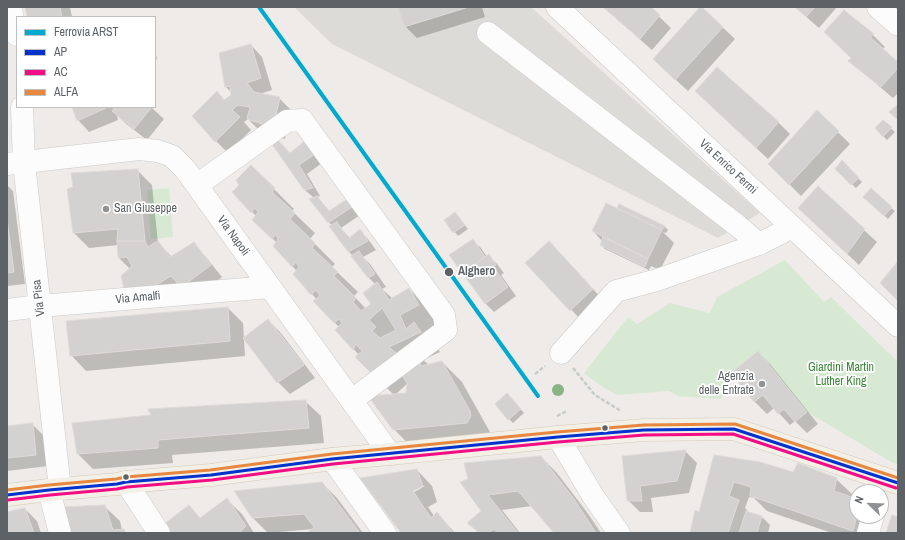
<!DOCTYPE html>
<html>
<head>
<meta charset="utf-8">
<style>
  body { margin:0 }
  #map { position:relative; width:905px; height:540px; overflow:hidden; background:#eeebe8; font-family:"Archivo Narrow",sans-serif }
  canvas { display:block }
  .frame { position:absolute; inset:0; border:8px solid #5d6266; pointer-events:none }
  .legend { position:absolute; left:16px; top:16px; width:140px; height:92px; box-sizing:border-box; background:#fff; border:1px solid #bec0c2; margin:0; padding:5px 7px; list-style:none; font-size:12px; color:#5d6266 }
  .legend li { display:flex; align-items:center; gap:8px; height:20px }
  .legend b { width:20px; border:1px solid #bec0c2 }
  .north { position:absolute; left:849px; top:484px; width:40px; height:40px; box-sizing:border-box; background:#fff; border:1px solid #bec0c2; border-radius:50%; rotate:293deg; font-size:11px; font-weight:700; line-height:16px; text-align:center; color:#5d6266 }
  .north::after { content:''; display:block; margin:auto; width:14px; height:18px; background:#909294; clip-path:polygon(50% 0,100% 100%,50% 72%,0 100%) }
</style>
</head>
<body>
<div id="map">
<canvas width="905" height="540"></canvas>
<div class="frame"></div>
<ul class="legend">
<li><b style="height:5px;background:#00a9ce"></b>Ferrovia ARST</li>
<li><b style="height:5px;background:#03c"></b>AP</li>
<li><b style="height:5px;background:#f30d85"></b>AC</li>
<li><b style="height:5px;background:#e8883f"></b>ALFA</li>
</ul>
<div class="north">N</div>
</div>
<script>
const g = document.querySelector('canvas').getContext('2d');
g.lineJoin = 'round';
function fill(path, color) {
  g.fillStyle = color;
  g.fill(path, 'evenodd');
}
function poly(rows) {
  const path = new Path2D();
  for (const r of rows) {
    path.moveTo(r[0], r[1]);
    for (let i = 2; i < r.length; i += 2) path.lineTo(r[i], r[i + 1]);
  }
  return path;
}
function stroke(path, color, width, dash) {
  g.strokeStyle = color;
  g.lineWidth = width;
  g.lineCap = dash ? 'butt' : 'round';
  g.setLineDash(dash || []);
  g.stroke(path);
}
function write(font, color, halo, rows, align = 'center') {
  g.font = font + ' "Archivo Narrow",sans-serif';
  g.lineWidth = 3.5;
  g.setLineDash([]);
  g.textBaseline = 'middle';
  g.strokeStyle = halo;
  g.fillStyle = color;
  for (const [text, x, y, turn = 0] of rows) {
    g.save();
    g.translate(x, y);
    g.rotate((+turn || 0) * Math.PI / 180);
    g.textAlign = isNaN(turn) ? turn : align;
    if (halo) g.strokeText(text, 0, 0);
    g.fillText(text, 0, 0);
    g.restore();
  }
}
fill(poly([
  [294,7,531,7,760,213,718,238,332,44]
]), '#dddbd8');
fill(poly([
  [169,188,173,237,151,239,147,190],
  [785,260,824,302,831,297,898,362,898,464,893,463,807,412,758,351,731,373,721,399,678,396,669,391,617,395,601,386,584,373,628,317,637,324,670,303,710,313,717,297]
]), '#d8e9d3');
fill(poly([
  [26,7,70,7,72,17,28,17],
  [399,7,482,7,485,17,417,38,405,26],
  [603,7,649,7,671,28,652,50],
  [701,7,735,39,688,91,666,71],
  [795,7,837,7,819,28],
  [844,11,873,35,885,47,882,49,898,63,898,93,893,98,862,72,850,60,852,58],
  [251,45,262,57,272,90,259,94,279,98,291,110,285,139,260,131,248,119,244,122,251,130,228,153,216,141,224,100,232,95,231,92,226,87],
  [155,56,157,57,155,65],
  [708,103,778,122,790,134,768,159],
  [73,107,151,107,164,119,147,140,125,123,117,115,118,120,89,132,78,120],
  [817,112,850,144,801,196,781,176],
  [883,121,895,132,887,140,883,136],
  [306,141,322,163,307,174,320,196,316,197,330,212,349,199,360,215,341,228,350,239,360,231,368,239,376,250,363,257,370,264,386,287,382,289,393,299,409,289,429,309,438,325,423,333,434,344,440,352,423,360,429,365,442,362,462,382,490,432,490,437,414,450,394,429,394,395,356,358,359,355,336,330,339,327,314,302,317,300,312,294,297,271,292,266,277,243,254,220,256,216,233,192,274,189,294,209,292,211,315,233,310,239,335,264,332,267,358,292,354,296,366,309,372,304,375,284,368,277,353,256,349,252,330,226,332,226,329,222,314,198,305,190,290,154],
  [408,383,407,393,396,394],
  [842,162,862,182,856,188,836,169],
  [137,170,152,185,158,243,172,257,193,244,205,256,222,277,195,298,159,302,130,269,119,258,118,245,89,248,74,233],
  [7,185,13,191,25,284,7,286],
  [818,188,877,242,859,265,811,220],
  [864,197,891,208,895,211,888,219],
  [620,205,664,226,668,230,666,233,663,232,674,243,660,270,651,266,649,270,605,249,601,245,602,241,593,231,618,210],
  [455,213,468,229,458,236,445,220],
  [472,240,481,248,487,257,489,256,497,264,504,273,501,275,516,296,494,312,486,304,451,255],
  [561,254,605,302,583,322,527,263],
  [228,308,243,323,245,356,86,371,71,355],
  [268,320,280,332,315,378,290,394,278,382],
  [758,352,770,364,818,424,807,433,795,421,790,425,774,408,767,414,755,402,732,373],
  [511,398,524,413,513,423,509,419],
  [305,401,321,416,324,443,172,455,173,463,93,469,78,454,73,423],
  [32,424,44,436,48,466,7,471,7,427],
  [685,451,697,463,689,493,651,498,653,512,640,512,628,500,623,457],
  [541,457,557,473,589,515,601,533,555,533,532,506,502,510,520,533,479,533,468,523,482,511,462,483],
  [715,457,794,473,836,479,852,494,851,498,857,500,857,516,875,516,871,533,832,533,767,511,754,498,749,497,745,508,751,514,762,517,770,525,768,533,691,533,700,513],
  [417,470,432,486,437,502,428,507,434,516,437,513,455,533,403,533,362,479],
  [421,486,425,486,409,495,408,493],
  [322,483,337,498,363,533,309,533,314,529,268,533,252,517],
  [226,499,242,514,254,533,171,533,201,519],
  [104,506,120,521,122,530,126,533,72,533],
  [25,509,37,521,41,533,7,533,7,513]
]), '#0003');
const building = poly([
  [25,7,60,7,62,17,27,17,25,7],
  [398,7,469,7,404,27,398,7],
  [604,7,651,7,660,15,640,39,604,7],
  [700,7,702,7,723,27,675,80,653,59,700,7],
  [795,7,815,7,806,17,795,7],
  [844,10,874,34,870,37,898,62,898,68,881,87,848,61,851,58,824,32,844,10],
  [251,44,261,78,247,83,254,92,280,97,273,128,247,119,250,107,238,105,232,110,240,117,215,142,192,116,217,91,224,100,231,95,230,86,225,87,219,53,251,44],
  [717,67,779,122,756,148,695,91,717,67],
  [897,105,898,106,898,120,889,112,897,105],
  [72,107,106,107,106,108,77,121,72,107],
  [115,107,152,107,134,129,112,111,115,107],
  [817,110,839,131,789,185,768,164,817,110],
  [883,120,892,127,883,137,875,128,883,120],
  [273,135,290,153,306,140,315,154,299,165,313,188,304,190,267,137,273,135],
  [842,160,859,178,851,185,835,169,842,160],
  [251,165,275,188,272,192,295,213,290,219,315,243,312,248,338,272,334,276,356,298,353,302,361,311,371,304,363,293,377,282,389,300,409,288,419,305,400,315,406,329,414,322,421,332,389,347,397,354,374,376,355,357,362,351,356,344,353,350,335,330,342,323,339,319,334,323,313,301,320,296,316,290,311,295,293,274,299,267,296,262,292,267,273,246,278,239,276,234,272,239,252,220,258,212,255,208,251,213,232,192,239,185,236,180,251,165],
  [382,308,396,330,380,338,372,331,376,327,369,320,382,308],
  [138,169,145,241,117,241,118,229,73,233,67,189,73,187,71,173,138,169],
  [818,186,865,229,847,254,798,208,818,186],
  [871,188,892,207,884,216,863,197,871,188],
  [317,196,329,211,349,198,352,207,328,223,309,199,317,196],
  [606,203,662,230,648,259,592,231,606,203],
  [619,204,665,226,662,230,617,208,619,204],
  [455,212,465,225,453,233,444,220,455,212],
  [7,219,14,272,7,273,7,219],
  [337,222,348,239,360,229,368,241,348,252,329,226,337,222],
  [603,237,648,259,645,267,600,245,603,237],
  [473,239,485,257,463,274,449,255,473,239],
  [117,241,145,241,148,247,158,241,170,257,194,242,211,265,183,286,181,287,171,276,146,291,125,293,121,276,132,266,127,257,118,258,117,241],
  [549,241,593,289,570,311,525,263,549,241],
  [359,251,375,274,368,278,351,256,359,251],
  [489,254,496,265,493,267,508,287,485,304,463,274,489,254],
  [898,261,898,301,880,283,898,261],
  [228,307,230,341,70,356,66,321,228,307],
  [268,319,304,365,277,383,243,338,268,319],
  [758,351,807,412,795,422,784,409,778,414,763,395,754,402,731,373,758,351],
  [419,355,421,366,442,361,470,411,471,416,467,423,393,430,368,396,406,393,407,383,398,369,419,355],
  [507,393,521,409,508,420,495,404,507,393],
  [306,400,309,428,158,440,158,448,77,454,72,423,151,415,148,409,306,400],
  [33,423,36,455,7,458,7,426,33,423],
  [686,450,677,481,640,486,642,501,627,501,622,456,686,450],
  [714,455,760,462,793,472,798,463,837,478,834,491,857,499,857,516,853,531,750,496,751,487,734,482,729,496,739,500,728,533,690,533,695,510,699,512,714,455],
  [541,456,574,499,596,533,554,533,518,491,488,495,518,533,497,533,495,529,486,533,480,533,467,523,481,511,460,482,468,479,464,463,541,456],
  [417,469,423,486,413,491,431,518,437,512,453,533,401,533,360,478,417,469],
  [322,482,360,533,307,533,314,527,304,514,252,518,234,491,322,482],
  [227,498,246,526,239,533,170,533,164,524,189,505,200,518,227,498],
  [105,505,113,530,124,529,126,533,71,533,64,507,105,505],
  [25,508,34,533,7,533,7,512,25,508],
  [746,511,762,516,757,533,739,533,746,511],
  [892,515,898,517,898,533,886,533,892,515]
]);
fill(building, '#d4d2d1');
stroke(building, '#dddad8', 1);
const minor = poly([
  [10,7,17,35],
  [557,7,898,326],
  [878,7,898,25],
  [488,33,738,226,759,244],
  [22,107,24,163,60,489],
  [7,164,139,149,158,151,172,156,185,169,390,454],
  [197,185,287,121,302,120,444,315,446,330,352,400],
  [7,310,40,306,270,287],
  [561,353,616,291,657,280,759,244,781,233,791,226],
  [558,437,593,496,619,533],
  [332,459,385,533],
  [126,482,159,533],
  [49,490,60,533],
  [868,533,873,516]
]);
const major = poly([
  [7,495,49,490,117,484,126,482,211,475,332,459,390,454,558,437,607,433,644,430,734,429,898,483]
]);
stroke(minor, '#cacaca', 23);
stroke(major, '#d5c9b6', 23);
stroke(poly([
  [573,368,595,395,621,411],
  [535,374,545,366],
  [557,416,567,411]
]), '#c7ccc9', 2.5, [4, 2]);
stroke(minor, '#fcfcfc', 22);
stroke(major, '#f3f0e8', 22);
stroke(poly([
  [7,495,49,490,117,484,126,482,211,475,332,459,558,437,644,430,734,429,898,483]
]), '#03c', 3);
stroke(poly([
  [8,500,50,495,117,489,127,487,212,480,333,464,558,442,644,435,733,434,896,488]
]), '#f30d85', 3);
stroke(poly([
  [7,490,49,485,116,479,126,477,210,470,332,454,557,432,644,425,735,424,898,478]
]), '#e8883f', 3);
stroke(poly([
  [259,7,538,396]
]), '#00a9ce', 4);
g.fillStyle = '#8ab386';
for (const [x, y] of [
  [558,390]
]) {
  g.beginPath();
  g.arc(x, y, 6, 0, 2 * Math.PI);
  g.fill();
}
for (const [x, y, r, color] of [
  [106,209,4,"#909294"],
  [449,272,5,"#5d6266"],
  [762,384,4,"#909294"],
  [605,428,3.5,"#5d6266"],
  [126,477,3.5,"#5d6266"]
]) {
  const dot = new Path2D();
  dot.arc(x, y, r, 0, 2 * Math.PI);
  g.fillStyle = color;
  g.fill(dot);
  stroke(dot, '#fff', 1.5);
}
write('12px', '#5d6266', '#fff', [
  ["Via Enrico Fermi",728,167,43],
  ["Via Napoli",233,236,54],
  ["Via Pisa",39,298,-96],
  ["Via Amalfi",138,298,-5]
]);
write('12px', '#5d6266', '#fff', [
  ["San Giuseppe",114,209],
  ["Agenzia",754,377,"right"],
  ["delle Entrate",754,391,"right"]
], 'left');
write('bold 12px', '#5d6266', '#fff', [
  ["Alghero",458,272]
], 'left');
write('12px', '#398635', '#fff', [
  ["Giardini Martin",841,368],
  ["Luther King",841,382]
]);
</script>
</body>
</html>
